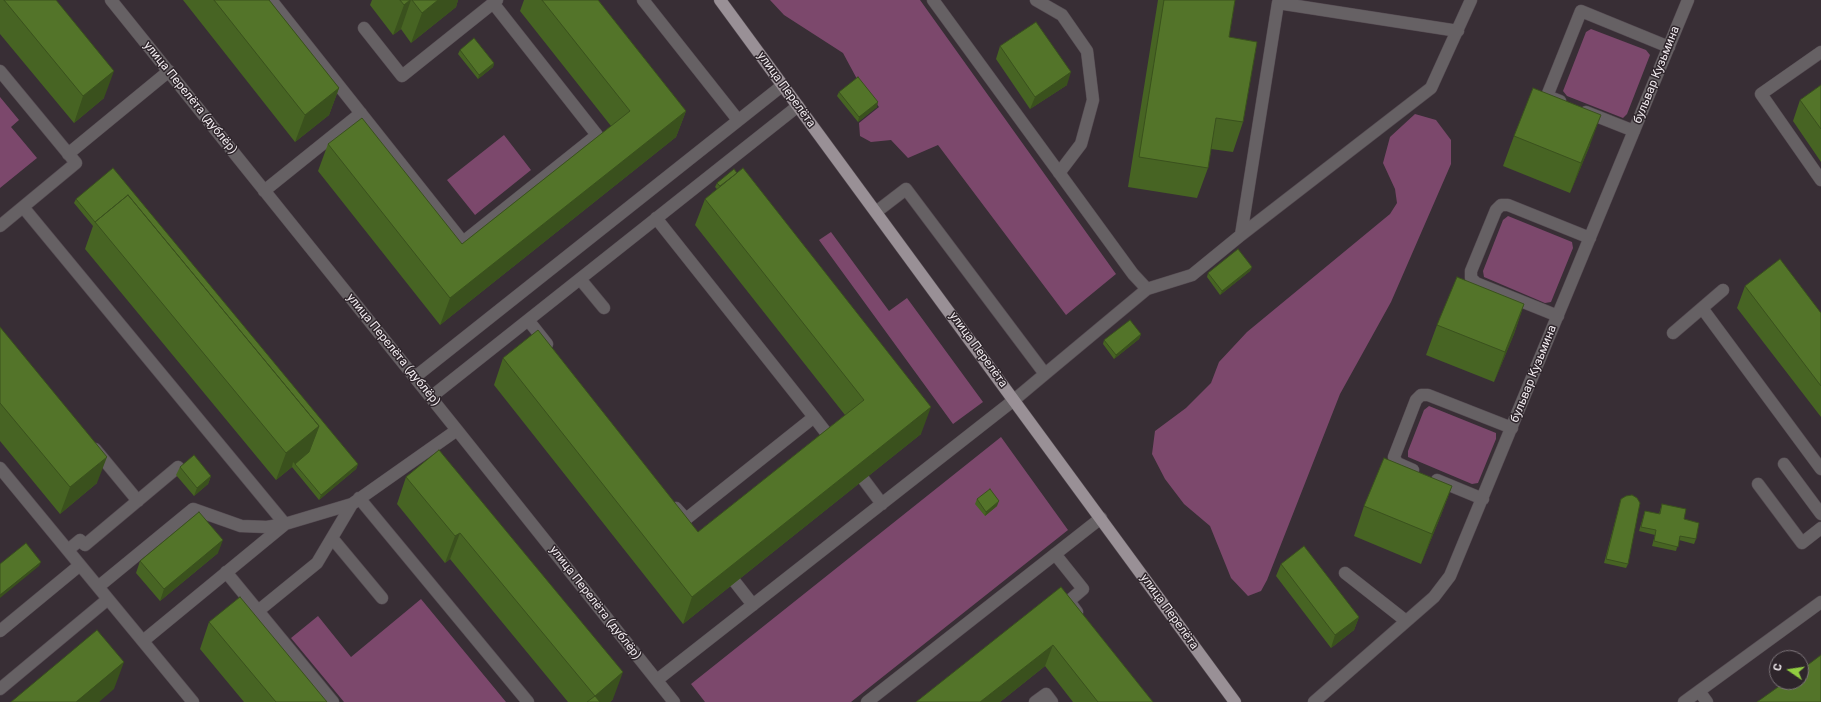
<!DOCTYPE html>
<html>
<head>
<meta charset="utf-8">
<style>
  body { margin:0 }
  #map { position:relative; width:1821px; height:702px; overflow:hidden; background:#382e35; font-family:Roboto,sans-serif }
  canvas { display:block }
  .north { position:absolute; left:1769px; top:650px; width:40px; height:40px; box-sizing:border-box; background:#2e252b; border:1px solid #7c7479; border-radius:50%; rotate:283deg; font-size:11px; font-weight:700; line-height:16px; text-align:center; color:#f1ebef }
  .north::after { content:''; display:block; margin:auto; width:14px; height:18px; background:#91cd40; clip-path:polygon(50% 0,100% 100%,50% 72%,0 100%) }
</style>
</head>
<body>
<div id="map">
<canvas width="1821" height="702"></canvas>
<div class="north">С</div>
</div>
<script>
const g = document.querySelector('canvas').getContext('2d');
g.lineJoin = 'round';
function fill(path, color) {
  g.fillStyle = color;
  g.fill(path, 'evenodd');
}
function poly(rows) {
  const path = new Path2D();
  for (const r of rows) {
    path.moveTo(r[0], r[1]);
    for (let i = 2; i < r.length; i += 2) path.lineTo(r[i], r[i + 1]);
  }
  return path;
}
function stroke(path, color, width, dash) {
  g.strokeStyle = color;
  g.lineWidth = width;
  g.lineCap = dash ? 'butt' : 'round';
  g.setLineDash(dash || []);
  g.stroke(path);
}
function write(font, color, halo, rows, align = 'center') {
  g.font = font + ' Roboto,sans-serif';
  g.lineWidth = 3;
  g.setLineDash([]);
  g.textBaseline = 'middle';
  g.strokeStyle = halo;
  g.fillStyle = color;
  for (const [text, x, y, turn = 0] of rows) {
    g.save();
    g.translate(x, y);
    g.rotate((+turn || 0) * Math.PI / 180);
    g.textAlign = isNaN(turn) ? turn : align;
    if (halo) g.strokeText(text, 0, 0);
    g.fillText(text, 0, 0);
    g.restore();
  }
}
fill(poly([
  [770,0,920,0,1116,274,1066,315,938,145,908,158,891,140,871,142,860,136,859,123,879,107,857,79,843,53,784,15],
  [1591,29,1646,50,1650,55,1627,114,1623,118,1567,96,1563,91,1586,32],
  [0,97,19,120,11,127,37,158,0,188],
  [1415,114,1436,120,1451,140,1451,164,1391,302,1340,394,1267,580,1261,591,1248,596,1231,578,1210,526,1184,504,1165,479,1152,454,1155,431,1186,408,1211,383,1219,362,1247,332,1390,214,1397,203,1395,189,1383,163,1390,137],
  [504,135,531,170,475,215,447,180],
  [1508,216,1572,242,1573,248,1551,302,1545,303,1484,277,1483,271,1503,220],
  [831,232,889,311,907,298,983,402,953,424,819,240],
  [1429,406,1496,433,1496,439,1478,483,1472,484,1408,457,1408,451,1424,410],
  [1001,437,1068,530,851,702,705,702,691,684],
  [421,599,506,702,344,702,291,638,318,616,351,657]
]), '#7c486c');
const minor = poly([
  [111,0,457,430,674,702],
  [271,0,463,242,597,135,493,3],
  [643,0,738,120],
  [933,0,1133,274,1147,289],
  [1036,0,1062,15,1087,51,1093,100,1081,144,1059,173],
  [364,28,402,76,497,0],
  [1821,52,1761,94,1821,180],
  [0,71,76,163,0,226],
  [1560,101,1547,96,1581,11,1669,47],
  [1586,112,1634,131],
  [68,154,169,71],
  [264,191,361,113],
  [23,207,285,524],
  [656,218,814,417,686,519,676,508],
  [1241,235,1278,3,1458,31],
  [580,279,604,308],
  [1702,308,1821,469],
  [1558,316,1476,283,1471,278,1471,271,1496,210,1501,205,1508,205,1590,238],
  [528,320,547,344],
  [1673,333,1723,290],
  [1045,374,1147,289,1192,275,1241,235,1431,88,1471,0],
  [415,377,783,85],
  [431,397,798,106],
  [814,417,834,443],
  [95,449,138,501],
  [1784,464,1821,514],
  [0,468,80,565],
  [1413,470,1397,463,1394,457,1416,400,1421,395,1428,395,1512,428],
  [864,480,882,504],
  [1437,480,1483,499],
  [1758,484,1802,543,1821,528],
  [359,498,528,702],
  [332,538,382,598],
  [68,550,80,540,85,545,178,467],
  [1055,554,1083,589,1069,601,1077,612],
  [226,572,333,702],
  [1345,573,1406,621],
  [735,582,753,605],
  [98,587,193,509,241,526,267,527,285,524,352,504],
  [258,611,317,563,352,504,457,430],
  [0,631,80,565,193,702],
  [143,641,284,525],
  [657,680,1014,400,1045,374,906,189,876,212],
  [0,689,108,599],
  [1699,691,1707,702],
  [867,702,1101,518],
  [1035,702,1046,694,1052,702],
  [1314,702,1434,597,1450,576,1688,0],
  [1684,702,1821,602]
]);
const major = poly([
  [720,0,1235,702]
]);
stroke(minor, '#564c53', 13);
stroke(major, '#564c53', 13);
stroke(minor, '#666164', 12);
stroke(major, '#999096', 12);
fill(poly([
  [0,0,56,0,104,98,74,123,0,34],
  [183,0,269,0,339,88,329,115,295,142],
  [372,0,458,0,456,7,411,43,401,29,393,35,370,5],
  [524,0,598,0,686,111,676,137,440,325,318,171,328,144,462,244,611,126,520,11],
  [1158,0,1235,0,1229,37,1243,122,1233,152,1211,149,1208,168,1197,198,1128,187],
  [1000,46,1067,85,1030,109,996,59],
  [460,50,494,63,493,67,478,79,458,54],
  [1821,85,1821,162,1793,121,1800,100],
  [839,92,877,107,858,122,837,96],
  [1514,136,1590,145,1570,193,1503,166],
  [717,183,921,434,683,624,494,385,503,358,698,532,845,415,695,225,705,199,717,189,715,187],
  [76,199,358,464,356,469,319,500,292,467,276,480,85,249,93,226,74,203],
  [1252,267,1250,271,1220,295,1207,277,1208,273],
  [1745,286,1821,313,1821,417,1737,308],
  [1524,304,1514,334,1494,382,1426,355,1437,325],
  [0,327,97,483,60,514,0,441],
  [1141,334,1139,339,1114,359,1103,344,1104,340],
  [439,450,613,699,610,702,568,702,450,559,445,563,397,504,406,477],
  [180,467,211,476,208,484,194,496,176,475],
  [1452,486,1441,515,1421,564,1354,536,1364,506],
  [977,499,997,506,985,516,975,504],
  [1621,499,1628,564,1626,568,1604,563],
  [1662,504,1684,519,1696,539,1694,544,1679,540,1676,551,1652,546,1655,535,1639,531,1645,511,1659,514],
  [218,553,160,601,136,573,140,561],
  [1281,564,1359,617,1354,630,1331,648,1276,576],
  [1061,587,1153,702,1073,702,1045,666,1000,702,916,702],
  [209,622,327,702,244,702,200,649]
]), '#476423');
fill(poly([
  [410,0,411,0,401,29,393,35,404,5],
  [438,0,458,0,456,7,411,43,422,13],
  [494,63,493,67,478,79,479,75],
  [114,71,104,98,74,123,83,96],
  [1071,72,1067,85,1030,109,1035,97],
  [339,88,329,115,295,142,305,115],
  [878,102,877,107,858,122,859,117],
  [686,111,676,137,440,325,450,298],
  [1601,115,1590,145,1570,193,1581,163],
  [1252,267,1250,271,1220,295,1222,291],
  [1524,304,1514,334,1494,382,1505,352],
  [1141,334,1139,339,1114,359,1116,355],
  [931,407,921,434,683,624,692,597],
  [319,426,309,452,295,464,293,462,292,467,276,480,286,453],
  [107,457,97,483,60,514,70,487],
  [358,464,356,469,319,500,321,495],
  [211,476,208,484,194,496,197,488],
  [1452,486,1441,515,1421,564,1432,534],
  [999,501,997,506,985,516,986,512],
  [460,533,450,559,445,563,455,536],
  [223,540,218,553,160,601,164,589],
  [41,562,39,566,0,598,0,595],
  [1359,617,1354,630,1331,648,1335,635],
  [1053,645,1045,666,1000,702,980,702],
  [124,662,114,689,99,702,76,702],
  [623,672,613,699,610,702,592,702,595,696]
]), '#3a511d');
const building = poly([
  [4,0,56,0,114,71,83,96,4,0],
  [214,0,269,0,339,88,305,115,214,0],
  [400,0,410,0,404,5,400,0],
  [412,0,438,0,422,13,412,0],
  [542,0,598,0,686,111,450,298,328,144,362,118,462,244,630,111,542,0],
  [1164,0,1235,0,1229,37,1257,42,1243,122,1216,118,1208,168,1139,157,1164,0],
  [1036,22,1071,72,1035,97,1000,46,1036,22],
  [474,38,494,63,479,75,460,50,474,38],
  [858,77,878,102,859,117,839,92,858,77],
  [1821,85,1821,129,1800,100,1821,85],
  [1533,88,1601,115,1581,163,1514,136,1533,88],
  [113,168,358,464,321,495,295,464,309,452,319,426,128,195,95,222,76,199,113,168],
  [743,168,931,407,692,597,503,358,538,330,698,532,864,400,705,199,743,168],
  [734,169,737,173,720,186,717,183,734,169],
  [128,195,319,426,286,453,95,222,128,195],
  [1238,249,1252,267,1222,291,1208,273,1238,249],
  [1780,259,1821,313,1821,386,1745,286,1780,259],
  [1457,277,1524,304,1505,352,1437,325,1457,277],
  [1130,320,1141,334,1116,355,1104,340,1130,320],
  [0,327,107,457,70,487,0,403,0,327],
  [439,450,623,672,595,696,600,702,587,702,595,696,460,533,455,536,406,477,439,450],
  [194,455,211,476,197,488,180,467,194,455],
  [1384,458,1452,486,1432,534,1364,506,1384,458],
  [990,489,999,501,986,512,977,499,990,489],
  [1632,495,1637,498,1640,503,1628,564,1606,559,1621,499,1626,496,1632,495],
  [1662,504,1686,509,1684,519,1699,523,1696,539,1680,536,1678,547,1654,541,1656,530,1641,527,1645,511,1660,514,1662,504],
  [199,512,223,540,164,589,140,561,199,512],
  [26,543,41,562,0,595,0,564,26,543],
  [1304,546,1359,617,1335,635,1281,564,1304,546],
  [1061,587,1153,702,1098,702,1053,645,980,702,916,702,1061,587],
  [240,597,327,702,276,702,209,622,240,597],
  [97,630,124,662,76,702,11,702,97,630],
  [1821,655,1821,702,1757,702,1785,682,1801,682,1801,670,1821,655]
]);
fill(building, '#537429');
stroke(building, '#3a511d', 1);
write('12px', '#f1ebef', '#2e252b', [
  ["бульвар Кузьмина",1657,75,-68],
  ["улица Перелёта",786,90,54],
  ["улица Перелёта (дублёр)",190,98,51],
  ["улица Перелёта (дублёр)",393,350,51],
  ["улица Перелёта",978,350,54],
  ["бульвар Кузьмина",1534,374,-68],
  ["улица Перелёта (дублёр)",595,603,52],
  ["улица Перелёта",1169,612,54]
]);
</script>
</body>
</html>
